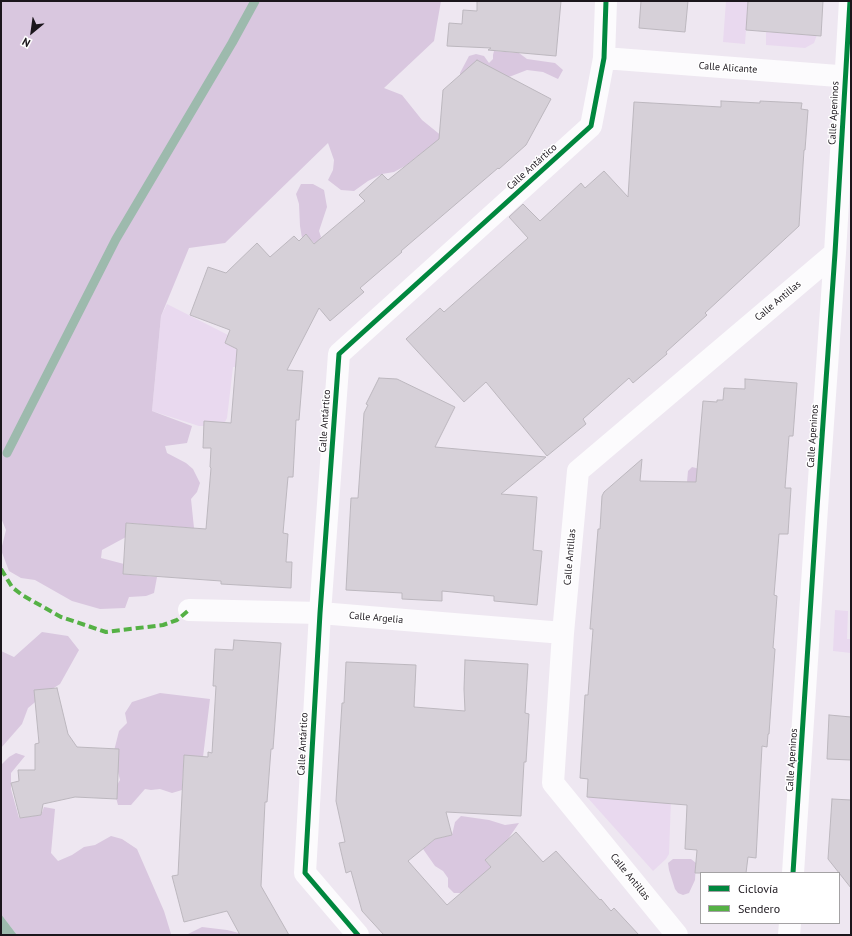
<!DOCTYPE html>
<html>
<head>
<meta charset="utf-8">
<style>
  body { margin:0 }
  #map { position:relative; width:852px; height:936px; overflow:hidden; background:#eee7f1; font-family:"PT Sans",sans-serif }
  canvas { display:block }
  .frame { position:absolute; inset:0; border:2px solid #1b161c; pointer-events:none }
  .legend { position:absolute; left:700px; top:872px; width:140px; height:52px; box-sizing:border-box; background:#fff; border:1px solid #a4a2a4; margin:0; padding:5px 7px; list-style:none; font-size:12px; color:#1b161c }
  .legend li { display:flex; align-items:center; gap:8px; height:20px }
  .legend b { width:20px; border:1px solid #a4a2a4 }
  .north { position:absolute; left:12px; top:12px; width:40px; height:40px; -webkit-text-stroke:3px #fff; paint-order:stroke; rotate:209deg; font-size:11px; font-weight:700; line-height:16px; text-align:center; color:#1b161c }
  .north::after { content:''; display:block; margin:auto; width:14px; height:18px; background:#1b161c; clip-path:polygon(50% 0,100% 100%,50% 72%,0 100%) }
</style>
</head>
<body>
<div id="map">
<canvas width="852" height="936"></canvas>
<div class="frame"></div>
<ul class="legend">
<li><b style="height:5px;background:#00873e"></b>Ciclovía</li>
<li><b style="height:5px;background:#55b145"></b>Sendero</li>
</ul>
<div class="north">N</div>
</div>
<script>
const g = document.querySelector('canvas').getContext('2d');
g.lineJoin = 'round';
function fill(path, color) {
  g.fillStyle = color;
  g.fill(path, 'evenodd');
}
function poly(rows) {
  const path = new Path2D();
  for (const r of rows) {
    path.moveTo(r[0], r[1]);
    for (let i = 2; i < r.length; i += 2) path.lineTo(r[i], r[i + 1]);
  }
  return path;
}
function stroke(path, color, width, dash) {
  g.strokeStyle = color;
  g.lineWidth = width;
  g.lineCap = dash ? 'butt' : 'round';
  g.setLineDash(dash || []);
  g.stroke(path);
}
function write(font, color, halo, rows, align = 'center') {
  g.font = font + ' "PT Sans",sans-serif';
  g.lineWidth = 3;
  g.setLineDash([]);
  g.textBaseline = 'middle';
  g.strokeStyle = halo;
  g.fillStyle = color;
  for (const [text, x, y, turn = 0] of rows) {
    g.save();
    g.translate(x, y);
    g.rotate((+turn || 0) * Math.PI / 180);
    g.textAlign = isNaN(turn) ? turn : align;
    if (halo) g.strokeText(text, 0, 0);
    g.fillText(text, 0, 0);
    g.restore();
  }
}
fill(poly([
  [726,1,748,1,745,44,723,42],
  [766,32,817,35,814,43,805,48,766,45],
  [167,304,228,335,225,343,245,352,266,368,233,367,227,418,223,426,199,426,152,411,161,316],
  [835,610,848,611,847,639,851,639,851,653,833,651],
  [672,772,669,854,666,859,653,871,587,797,657,802]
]), '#e9d9ef');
fill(poly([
  [1,1,441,1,434,41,384,88,402,95,422,120,443,137,405,166,394,172,382,174,368,181,354,191,341,190,328,180,333,170,334,160,328,143,225,243,189,248,161,316,152,411,192,426,187,443,165,446,167,453,186,463,193,469,200,483,197,492,191,499,194,528,126,523,126,537,102,550,101,558,124,564,123,574,157,577,154,593,146,596,129,597,125,608,100,609,72,601,35,580,21,578,9,571,1,550,6,530,1,518],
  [494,51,519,53,527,59,555,63,563,70,558,79,543,72,527,70,509,77,460,82,460,73,469,56,476,54,484,56,489,63,493,59,493,55],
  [301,184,313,184,324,190,327,207,319,231,321,237,316,245,306,235,302,238,300,226,299,204,296,194],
  [692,467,708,471,692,487,692,482,687,482,688,471],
  [42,632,68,636,79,650,60,684,46,693,28,708,22,724,1,748,1,651,14,657],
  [160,693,210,699,203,757,184,756,182,790,172,793,160,789,151,790,145,789,131,805,118,805,114,790,120,780,117,768,112,759,119,731,127,723,125,713,132,702],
  [16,753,25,756,11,773,11,789,19,818,41,815,44,807,55,809,51,853,58,861,72,855,84,847,95,845,111,836,122,839,137,849,164,911,171,934,173,935,17,935,1,914,1,765,9,757],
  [461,816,489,820,505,825,519,823,506,842,485,860,502,880,469,897,461,893,454,893,448,887,448,878,443,871,435,866,423,849,435,839,452,835,455,822],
  [673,859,691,859,696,863,695,880,689,893,683,895,678,893,675,889,669,870,668,863],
  [202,927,227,930,239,933,240,935,186,935]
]), '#d9c7df');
fill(poly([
  [1,914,17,935,1,935]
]), '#9dbaad');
stroke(poly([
  [7,453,116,239,232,43,255,1]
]), '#9dbaad', 9);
const building = poly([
  [477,1,561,1,556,56,488,50,491,48,447,46,449,23,462,24,463,10,477,11,477,1],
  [641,1,688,1,685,32,639,28,641,1],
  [748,1,823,1,821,36,746,30,748,1],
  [477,60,551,99,526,145,499,169,498,168,401,251,402,252,360,288,364,292,330,321,319,308,287,370,303,371,299,420,296,420,293,477,288,477,283,533,288,534,286,562,292,562,291,588,221,584,221,581,123,574,126,523,206,529,211,468,210,467,211,448,203,448,204,421,231,423,237,349,225,343,230,330,190,315,208,267,226,273,257,243,270,257,294,236,299,241,306,234,314,244,365,201,359,195,382,174,388,180,439,139,443,90,477,60],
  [721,101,760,103,760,101,802,103,801,109,808,110,805,150,804,150,799,226,705,313,707,315,666,352,667,354,633,383,629,378,583,419,586,424,547,456,486,382,464,402,406,339,440,308,444,312,528,238,509,217,523,204,540,221,581,183,585,188,604,171,628,197,634,102,721,107,721,101],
  [379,378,397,379,455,407,435,447,546,457,501,494,537,497,533,550,542,551,537,605,494,601,494,596,442,591,442,601,402,599,402,593,346,590,351,498,358,498,364,413,368,405,366,404,379,378],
  [745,379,797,383,793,436,789,436,785,488,791,488,788,534,779,534,774,595,777,596,773,648,775,649,769,734,768,734,767,747,762,746,756,858,748,857,746,873,695,873,697,850,685,849,687,805,587,797,588,779,580,778,585,695,588,695,593,629,590,629,598,529,600,529,602,496,604,492,642,459,640,481,696,482,703,401,717,402,717,400,723,400,724,388,745,389,745,379],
  [234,640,281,643,273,749,271,749,267,802,265,802,261,886,289,935,240,935,227,911,184,922,172,876,178,875,184,755,208,757,208,752,212,753,216,686,213,686,215,649,233,650,234,640],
  [465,660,528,664,525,713,529,714,526,762,524,762,521,816,446,812,452,835,435,839,408,861,447,905,491,867,485,860,516,832,543,862,556,851,600,900,601,899,611,911,614,908,639,935,384,935,362,911,351,871,346,873,339,843,345,842,336,801,342,703,344,703,346,662,416,665,414,707,465,711,464,689,465,660],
  [57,688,68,734,77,747,119,749,117,799,75,797,43,804,41,815,20,818,11,783,19,781,18,770,35,770,35,744,39,743,34,690,57,688],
  [829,715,851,717,851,760,827,759,829,715],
  [832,799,851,800,851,888,828,859,832,799]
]);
fill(building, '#d6d0d8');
stroke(building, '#bcb7be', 1);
stroke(poly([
  [604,58,851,77],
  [189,610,320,613,563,633],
  [793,873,817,508,835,253,850,1],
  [358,935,305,873,320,613,339,354,591,126,604,58,606,1],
  [677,935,553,783,563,633,578,471,835,253],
  [789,935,790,923]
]), '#fcfbfd', 22);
stroke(poly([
  [1,569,12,587,22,595,61,617,106,632,163,625,177,620,189,610]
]), '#55b145', 4, [8, 4]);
stroke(poly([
  [793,873,817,508,835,253,850,1],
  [358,935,305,873,320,613,339,354,591,126,604,58,606,1]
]), '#00873e', 5);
write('10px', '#1b161c', '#fff', [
  ["Calle Alicante",728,68,4],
  ["Calle Apeninos",834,113,-87],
  ["Calle Antártico",532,167,-42],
  ["Calle Antillas",778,301,-40],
  ["Calle Antártico",325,421,-86],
  ["Calle Apeninos",813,436,-86],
  ["Calle Antillas",570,557,-85],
  ["Calle Argelia",376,618,5],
  ["Calle Antártico",303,744,-87],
  ["Calle Apeninos",792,760,-86],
  ["Calle Antillas",630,877,51]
]);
</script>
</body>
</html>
